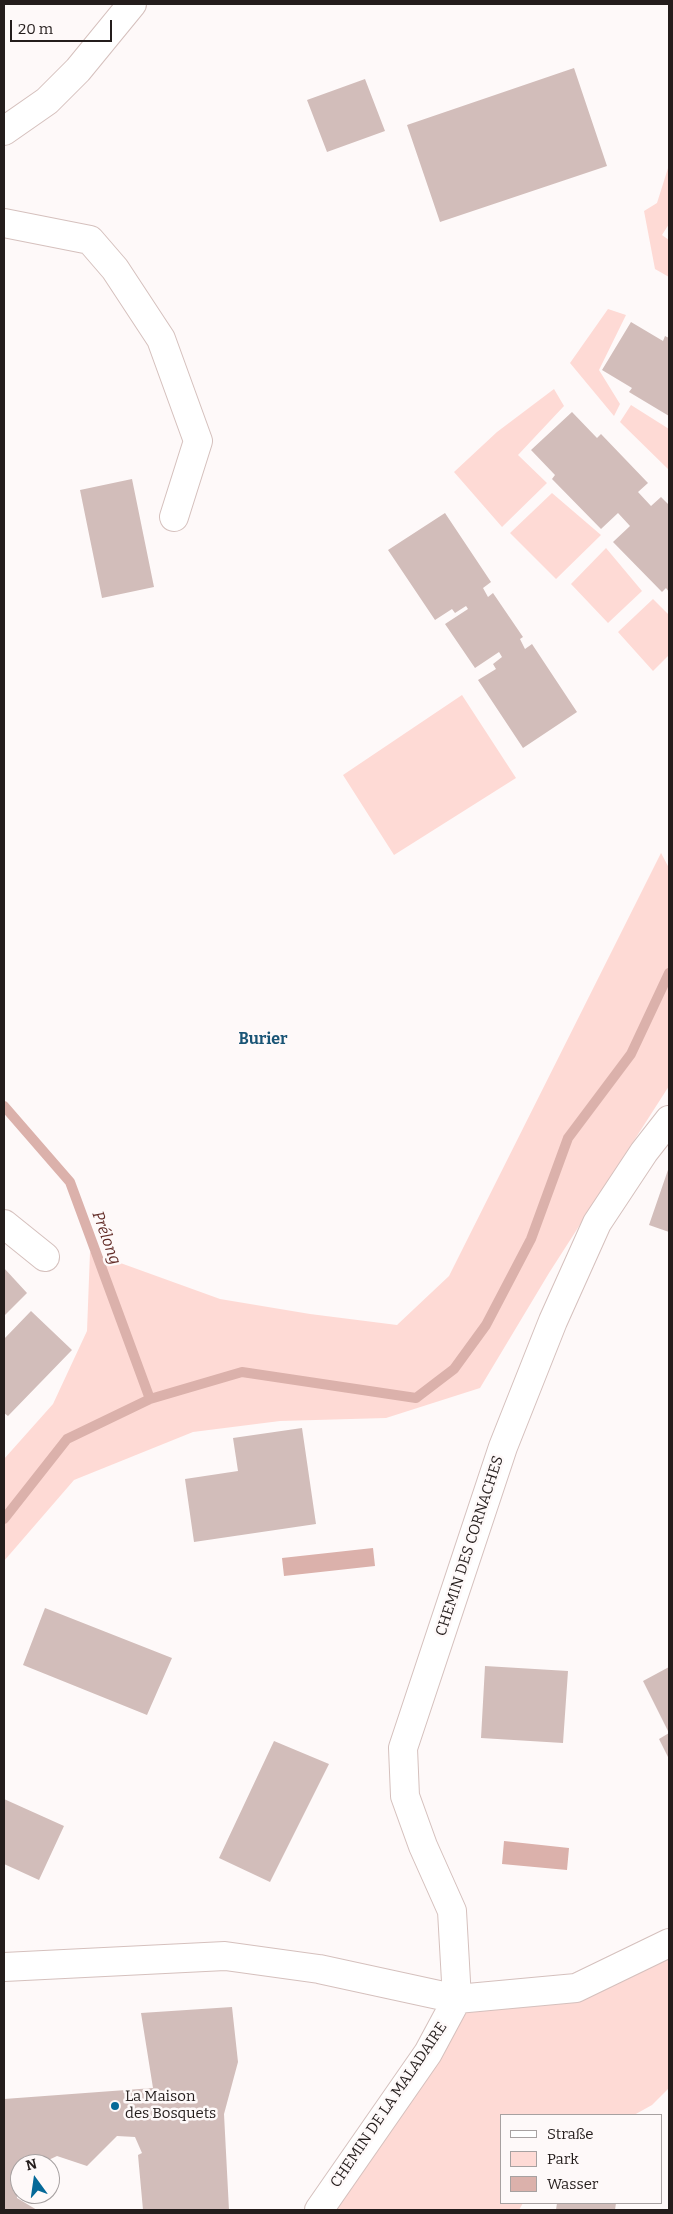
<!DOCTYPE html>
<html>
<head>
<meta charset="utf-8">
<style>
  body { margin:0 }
  #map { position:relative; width:673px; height:2214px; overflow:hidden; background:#fef9f9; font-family:Bitter,serif }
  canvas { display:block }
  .frame { position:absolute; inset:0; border:5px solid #241d1c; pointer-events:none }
  .legend { position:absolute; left:500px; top:2114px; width:162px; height:90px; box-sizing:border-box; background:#fef9f9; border:1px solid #a7a1a1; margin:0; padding:6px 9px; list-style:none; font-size:15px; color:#241d1c }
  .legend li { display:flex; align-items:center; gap:10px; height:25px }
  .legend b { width:25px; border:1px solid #a7a1a1 }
  .north { position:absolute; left:10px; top:2154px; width:50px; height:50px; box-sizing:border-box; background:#fef9f9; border:1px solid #a7a1a1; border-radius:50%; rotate:346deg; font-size:14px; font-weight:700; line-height:20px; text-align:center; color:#241d1c }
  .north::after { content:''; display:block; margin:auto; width:18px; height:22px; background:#056998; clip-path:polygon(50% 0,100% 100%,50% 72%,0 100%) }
  .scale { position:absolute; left:10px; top:20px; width:102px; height:22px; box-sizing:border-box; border:2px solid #241d1c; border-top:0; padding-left:6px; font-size:15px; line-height:18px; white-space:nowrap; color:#241d1c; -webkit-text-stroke:4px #fef9f9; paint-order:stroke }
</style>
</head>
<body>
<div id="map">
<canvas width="673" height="2214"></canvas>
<div class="frame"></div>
<ul class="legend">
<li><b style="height:6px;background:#fff"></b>Straße</li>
<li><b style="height:14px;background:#fedad5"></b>Park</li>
<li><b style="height:14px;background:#dbb1ab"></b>Wasser</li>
</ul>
<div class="north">N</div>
<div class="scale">20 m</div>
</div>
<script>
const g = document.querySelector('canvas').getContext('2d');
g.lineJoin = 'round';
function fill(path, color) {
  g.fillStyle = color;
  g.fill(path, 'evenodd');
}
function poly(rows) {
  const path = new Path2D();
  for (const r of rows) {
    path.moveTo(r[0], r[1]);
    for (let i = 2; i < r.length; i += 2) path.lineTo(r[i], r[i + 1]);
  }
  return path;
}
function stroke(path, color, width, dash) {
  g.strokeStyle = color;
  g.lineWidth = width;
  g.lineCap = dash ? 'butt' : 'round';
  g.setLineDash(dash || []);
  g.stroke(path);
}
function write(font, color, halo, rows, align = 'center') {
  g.font = font + ' Bitter,serif';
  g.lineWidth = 5;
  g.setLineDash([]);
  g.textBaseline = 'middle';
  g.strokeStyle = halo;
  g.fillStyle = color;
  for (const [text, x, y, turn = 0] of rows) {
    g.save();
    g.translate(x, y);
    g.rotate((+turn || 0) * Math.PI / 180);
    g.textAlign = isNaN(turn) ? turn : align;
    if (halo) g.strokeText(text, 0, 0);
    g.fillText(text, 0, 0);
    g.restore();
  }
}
fill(poly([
  [669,165,669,224,662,235,669,240,669,277,655,269,644,211,657,203],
  [608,309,626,315,599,370,620,404,614,416,570,363],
  [554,389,564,406,518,455,547,483,502,527,454,472,497,432],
  [631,405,669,429,669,470,620,422],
  [552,493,601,535,556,579,510,533],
  [606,548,642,591,608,623,571,584],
  [653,599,669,615,669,655,653,671,618,632],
  [462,695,516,778,394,855,343,775],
  [661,853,669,868,669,1086,549,1273,480,1388,386,1418,280,1421,193,1432,74,1480,4,1561,4,1459,53,1404,87,1331,90,1252,220,1299,310,1314,397,1325,449,1276],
  [669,1943,669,2088,652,2105,634,2115,502,2115,502,2203,523,2203,519,2210,319,2210,451,2011,576,1988]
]), '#fedad5');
fill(poly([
  [373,1548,375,1566,284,1576,282,1558],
  [504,1841,569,1848,567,1870,502,1864]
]), '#dbb1ab');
stroke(poly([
  [4,1106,70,1182,150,1399],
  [4,1519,67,1439,150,1399,242,1372,416,1398,454,1369,486,1325,531,1239,568,1138,631,1054,669,973]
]), '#dbb1ab', 10);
fill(poly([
  [574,68,607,166,440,222,407,125],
  [365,79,385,131,327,152,307,100],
  [631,322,663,341,665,336,669,338,669,416,629,392,632,388,602,370],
  [572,412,597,438,601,434,648,483,638,492,651,506,661,497,669,505,669,592,666,588,662,592,613,542,630,526,618,513,601,529,552,479,555,475,531,450],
  [132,479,154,587,102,598,80,490],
  [445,513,491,582,483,588,488,597,493,593,523,637,520,639,525,649,532,644,577,712,523,748,478,680,496,669,493,664,502,657,499,652,475,668,445,624,468,609,466,606,455,613,452,609,435,620,388,550],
  [669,1167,669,1232,649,1225],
  [4,1268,27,1293,4,1316],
  [31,1311,72,1350,8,1416,4,1413,4,1339],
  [302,1428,316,1524,194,1542,185,1479,238,1471,233,1438],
  [45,1608,172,1658,147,1715,23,1665],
  [485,1666,568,1671,563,1743,481,1738],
  [669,1667,669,1733,643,1681],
  [669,1733,669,1759,659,1739],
  [274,1741,329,1764,270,1882,219,1858],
  [4,1799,64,1826,39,1880,4,1864],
  [232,2007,238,2062,224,2114,229,2210,143,2210,138,2155,142,2153,135,2137,117,2136,87,2166,57,2156,40,2164,20,2164,20,2173,16,2175,17,2198,37,2210,4,2210,4,2099,153,2088,141,2013],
  [557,2203,616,2203,615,2210,556,2210]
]), '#d2bdba');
const minor = poly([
  [4,131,47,101,78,70,132,4],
  [4,223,90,240,115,269,161,339,198,441,174,517],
  [4,1224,45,1257],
  [4,1967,225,1956,319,1969,457,1999,576,1988,669,1943],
  [457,1999,452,1911,423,1846,405,1796,403,1748,503,1447,553,1321,597,1223,644,1152,669,1120],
  [319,2210,428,2053,457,1999]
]);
stroke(minor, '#d5c0bd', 30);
stroke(minor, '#fff', 28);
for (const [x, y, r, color] of [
  [115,2106,5,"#056998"]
]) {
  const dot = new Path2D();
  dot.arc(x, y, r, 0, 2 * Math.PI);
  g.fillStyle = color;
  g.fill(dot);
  stroke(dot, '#fef9f9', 2);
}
write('15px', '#241d1c', '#fef9f9', [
  ["CHEMIN DES CORNACHES",470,1546,-72],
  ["CHEMIN DE LA MALADAIRE",389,2105,-56]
]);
write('15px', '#241d1c', '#fef9f9', [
  ["La Maison",125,2097],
  ["des Bosquets",125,2114]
], 'left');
write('bold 16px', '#195475', '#fef9f9', [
  ["Burier",263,1040]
]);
write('italic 16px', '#612a25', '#fef9f9', [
  ["Prélong",106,1238,70]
]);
</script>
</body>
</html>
